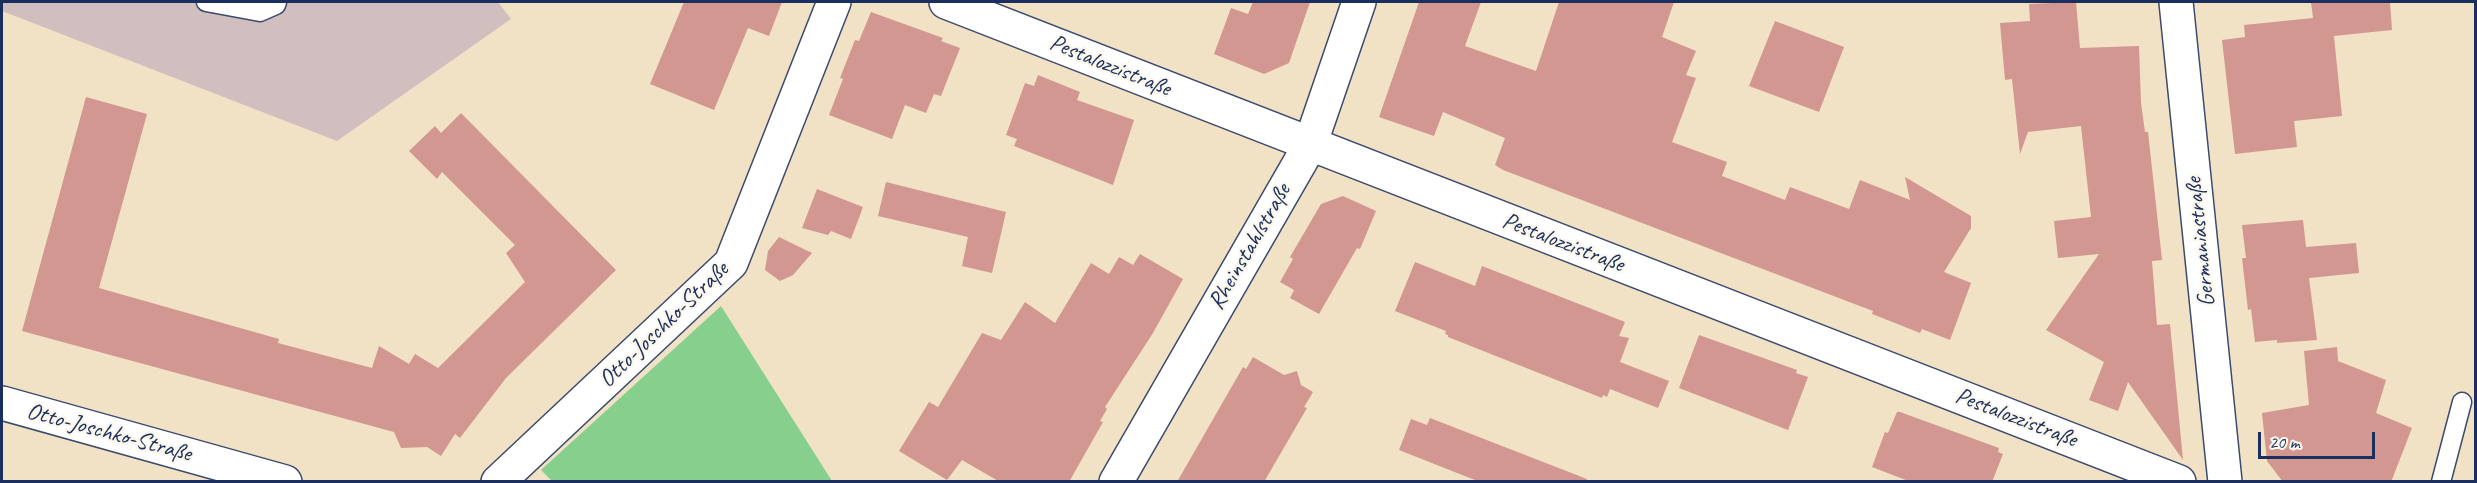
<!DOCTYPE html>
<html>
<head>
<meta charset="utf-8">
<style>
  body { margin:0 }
  #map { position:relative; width:2477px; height:483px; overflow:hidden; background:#f1e2c5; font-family:Caveat,sans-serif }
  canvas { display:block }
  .frame { position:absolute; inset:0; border:3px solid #1b2f5e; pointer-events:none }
  .scale { position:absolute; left:2258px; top:432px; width:117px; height:27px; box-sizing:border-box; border:3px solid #1b2f5e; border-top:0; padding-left:8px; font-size:18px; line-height:21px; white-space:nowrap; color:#1b2f5e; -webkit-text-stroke:4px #fbf7ec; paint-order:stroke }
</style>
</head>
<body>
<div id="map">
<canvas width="2477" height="483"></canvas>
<div class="frame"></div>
<div class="scale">20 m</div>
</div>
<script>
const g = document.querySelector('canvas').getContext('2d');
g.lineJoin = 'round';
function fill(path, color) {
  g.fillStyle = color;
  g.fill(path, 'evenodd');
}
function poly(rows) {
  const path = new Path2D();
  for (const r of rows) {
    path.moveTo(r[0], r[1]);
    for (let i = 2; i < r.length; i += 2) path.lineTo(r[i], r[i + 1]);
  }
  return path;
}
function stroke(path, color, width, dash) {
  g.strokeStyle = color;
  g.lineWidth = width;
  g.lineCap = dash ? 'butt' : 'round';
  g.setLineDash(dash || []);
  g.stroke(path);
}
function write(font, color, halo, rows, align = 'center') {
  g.font = font + ' Caveat,sans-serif';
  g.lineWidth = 4.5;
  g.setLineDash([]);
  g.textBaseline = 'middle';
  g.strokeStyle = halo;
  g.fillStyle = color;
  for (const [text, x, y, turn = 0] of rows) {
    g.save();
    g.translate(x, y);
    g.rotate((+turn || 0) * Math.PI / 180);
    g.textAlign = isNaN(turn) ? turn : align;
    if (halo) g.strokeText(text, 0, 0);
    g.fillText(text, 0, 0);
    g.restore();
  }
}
fill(poly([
  [2,2,498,2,511,19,337,141,2,11]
]), '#d1bfbf');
fill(poly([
  [721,306,832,481,552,481,541,470]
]), '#86cf8c');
fill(poly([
  [684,2,782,2,769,36,748,28,714,110,650,84],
  [1253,2,1310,2,1289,63,1264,74,1214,54,1231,8,1248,14],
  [1419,2,1481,2,1465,46,1536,71,1559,2,1674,2,1662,37,1696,51,1686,75,1696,78,1672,142,1727,162,1722,176,1785,200,1790,187,1849,209,1860,180,1910,200,1905,177,1971,216,1971,228,1944,272,1971,283,1950,340,1922,329,1920,333,1895,323,1872,314,1873,311,1503,170,1495,165,1505,138,1443,112,1434,136,1379,117],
  [2076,2,2080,48,2139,46,2141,103,2145,132,2148,132,2162,260,2152,261,2157,325,2170,324,2183,460,2128,382,2118,411,2089,400,2104,362,2046,330,2099,254,2058,258,2054,221,2091,217,2081,126,2028,132,2020,154,2012,79,2005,80,2000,23,2030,21,2029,4],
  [2311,2,2390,2,2392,30,2334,36,2342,116,2294,121,2297,147,2235,154,2222,40,2245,37,2244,25,2313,18],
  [871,12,943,38,941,41,960,48,941,96,934,94,926,113,905,105,892,139,829,115,843,79,840,78,855,40,859,41],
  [1775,21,1844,47,1819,112,1749,86],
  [1038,75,1080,92,1077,100,1134,120,1113,185,1014,146,1017,139,1006,135,1025,83,1034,86],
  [86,97,147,114,99,288,279,339,278,343,372,368,379,346,409,364,415,354,438,368,525,282,506,253,515,245,442,172,437,179,409,151,435,126,441,133,461,113,616,270,506,378,460,438,455,434,441,456,427,447,401,448,394,432,22,331],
  [886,182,1006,212,992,273,962,266,968,237,878,216],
  [817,189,863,207,851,239,831,231,828,235,802,228],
  [1343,196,1376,211,1360,249,1357,248,1319,314,1290,298,1294,290,1280,282,1293,259,1290,257,1321,204],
  [2303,220,2306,247,2356,243,2359,273,2309,278,2317,340,2277,343,2277,340,2255,342,2251,309,2248,310,2242,258,2246,258,2242,225],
  [779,237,812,253,793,275,780,281,765,270,768,251],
  [1140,254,1183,279,1153,333,1105,407,1107,409,1100,421,1103,422,1069,482,1000,482,962,460,947,480,899,451,929,402,938,407,982,333,1001,340,1025,302,1055,323,1091,263,1109,274,1119,257,1133,265],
  [1415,262,1475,286,1482,266,1625,322,1619,336,1629,338,1620,362,1669,381,1658,408,1610,389,1607,397,1603,395,1602,398,1448,337,1448,335,1445,334,1446,331,1395,311],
  [1699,335,1797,370,1796,373,1808,377,1788,430,1679,388],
  [2337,347,2338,361,2386,380,2376,413,2412,428,2391,482,2283,482,2267,461,2262,413,2309,405,2304,351],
  [1253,357,1284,375,1297,371,1301,385,1313,392,1304,407,1307,408,1264,482,1177,482,1243,367,1246,369],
  [1897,412,1900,412,1999,448,1998,452,2003,454,1992,482,1911,482,1872,467,1885,432,1888,433],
  [1430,418,1587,479,1586,482,1480,482,1399,450,1411,419,1427,425]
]), '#d19790');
const lane = poly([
  [206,2,260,12,276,5,277,2],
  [2441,482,2462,402]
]);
const street = poly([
  [946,2,2179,482],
  [2176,2,2225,482],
  [2,403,285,482],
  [498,482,731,263,834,2],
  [1116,482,1310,145,1359,2]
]);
stroke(lane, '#3b4a6d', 21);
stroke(street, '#3b4a6d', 36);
stroke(lane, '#fff', 18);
stroke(street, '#fff', 33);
write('24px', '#1b2f5e', '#fbf7ec', [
  ["Pestalozzistraße",1110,66,22],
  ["Germaniastraße",2201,242,-96],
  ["Pestalozzistraße",1563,243,21],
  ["Rheinstahlstraße",1250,247,-60],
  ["Otto-Joschko-Straße",664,325,-44],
  ["Pestalozzistraße",2016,418,21],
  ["Otto-Joschko-Straße",109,433,15]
]);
</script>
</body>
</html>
